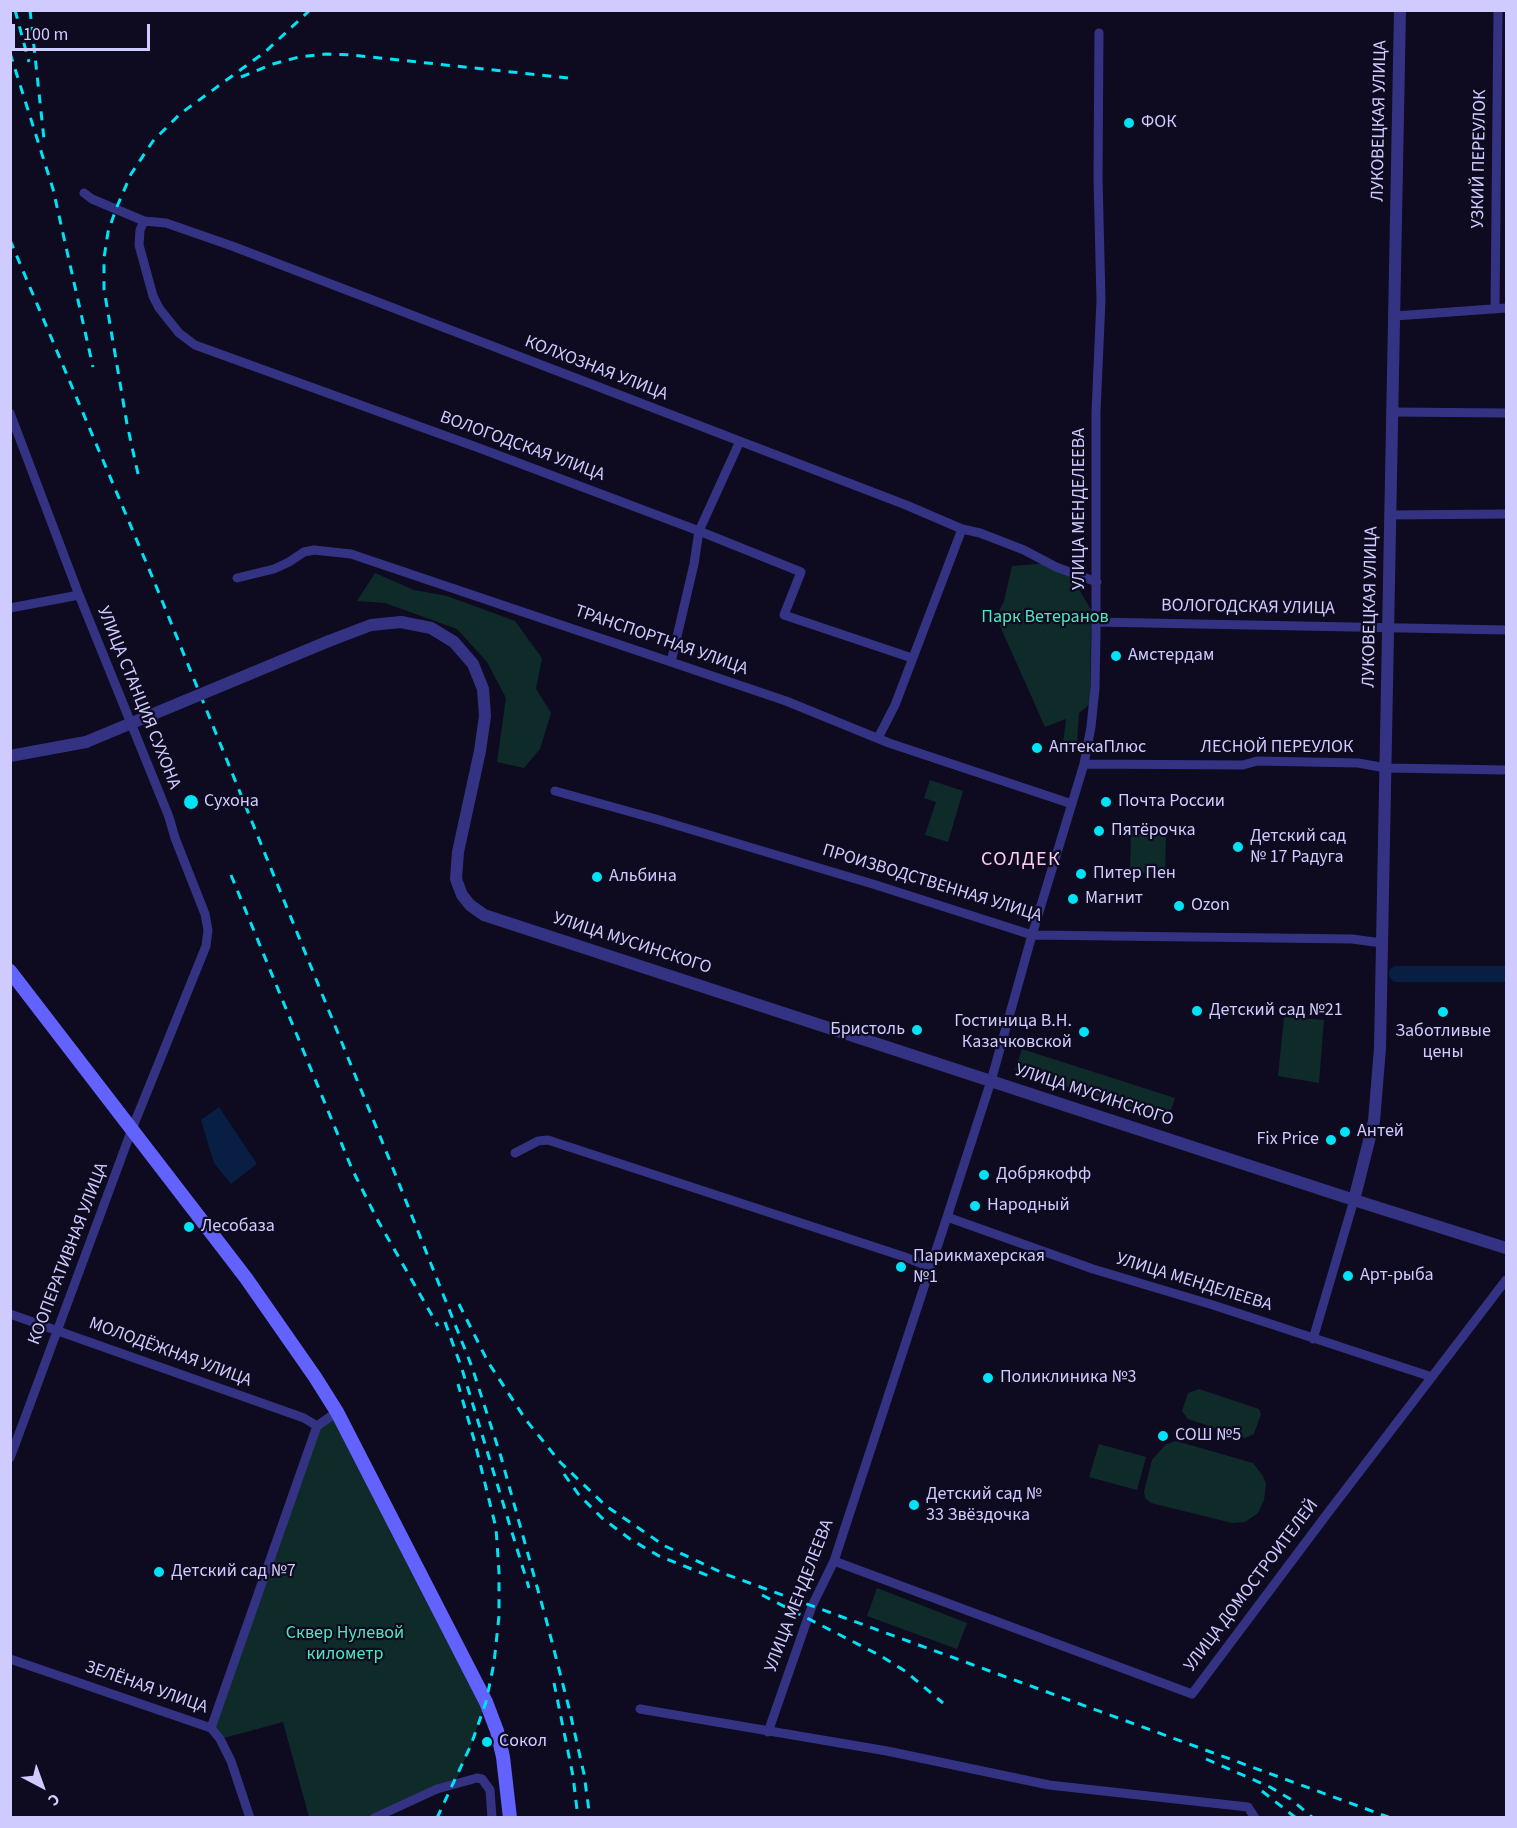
<!DOCTYPE html>
<html>
<head>
<meta charset="utf-8">
<style>
  body { margin:0 }
  #map { position:relative; width:1517px; height:1828px; overflow:hidden; background:#0e0b20; font-family:"Source Sans 3",sans-serif }
  canvas { display:block }
  .frame { position:absolute; inset:0; border:12px solid #cfcbff; pointer-events:none }
  .north { position:absolute; left:12px; top:1756px; width:60px; height:60px; -webkit-text-stroke:4px #0e0b20; paint-order:stroke; rotate:139deg; font-size:16px; font-weight:700; line-height:24px; text-align:center; color:#cfcbff }
  .north::after { content:''; display:block; margin:auto; width:21px; height:27px; background:#cfcbff; clip-path:polygon(50% 0,100% 100%,50% 72%,0 100%) }
  .scale { position:absolute; left:12px; top:24px; width:138px; height:27px; box-sizing:border-box; border:3px solid #cfcbff; border-top:0; padding-left:8px; font-size:18px; line-height:21px; white-space:nowrap; color:#cfcbff; -webkit-text-stroke:4px #0e0b20; paint-order:stroke }
</style>
</head>
<body>
<div id="map">
<canvas width="1517" height="1828"></canvas>
<div class="frame"></div>
<div class="north">С</div>
<div class="scale">100 m</div>
</div>
<script>
const g = document.querySelector('canvas').getContext('2d');
g.lineJoin = 'round';
function fill(path, color) {
  g.fillStyle = color;
  g.fill(path, 'evenodd');
}
function poly(rows) {
  const path = new Path2D();
  for (const r of rows) {
    path.moveTo(r[0], r[1]);
    for (let i = 2; i < r.length; i += 2) path.lineTo(r[i], r[i + 1]);
  }
  return path;
}
function stroke(path, color, width, dash) {
  g.strokeStyle = color;
  g.lineWidth = width;
  g.lineCap = dash ? 'butt' : 'round';
  g.setLineDash(dash || []);
  g.stroke(path);
}
function write(font, color, halo, rows, align = 'center') {
  g.font = font + ' "Source Sans 3",sans-serif';
  g.lineWidth = 4.5;
  g.setLineDash([]);
  g.textBaseline = 'middle';
  g.strokeStyle = halo;
  g.fillStyle = color;
  for (const [text, x, y, turn = 0] of rows) {
    g.save();
    g.translate(x, y);
    g.rotate((+turn || 0) * Math.PI / 180);
    g.textAlign = isNaN(turn) ? turn : align;
    if (halo) g.strokeText(text, 0, 0);
    g.fillText(text, 0, 0);
    g.restore();
  }
}
fill(poly([
  [1049,563,1069,572,1091,610,1090,704,1079,713,1077,743,1063,744,1066,719,1045,727,996,617,1004,601,1012,566],
  [375,573,414,590,447,596,515,621,542,658,536,689,551,713,540,749,524,768,497,762,506,698,487,662,457,629,385,603,357,601],
  [930,780,963,791,948,842,925,835,936,802,924,798],
  [1131,831,1166,832,1165,873,1130,873],
  [1284,1017,1324,1020,1319,1083,1278,1076],
  [1022,1049,1175,1098,1168,1119,1015,1070],
  [1199,1389,1259,1409,1261,1414,1254,1434,1245,1438,1188,1419,1182,1411,1188,1393],
  [337,1412,486,1702,471,1745,455,1783,374,1817,309,1817,283,1722,220,1739,211,1728,317,1426],
  [1176,1441,1253,1463,1263,1476,1266,1484,1264,1500,1258,1513,1245,1522,1232,1523,1151,1503,1145,1498,1144,1492,1152,1460,1166,1444],
  [1099,1444,1146,1457,1137,1490,1089,1477],
  [877,1588,967,1623,957,1649,867,1616]
]), '#0e2b29');
fill(poly([
  [219,1107,257,1164,231,1184,214,1163,201,1120]
]), '#081f43');
stroke(poly([
  [1397,974,1506,974]
]), '#081f43', 16);
stroke(poly([
  [84,193,92,199,144,221,166,223,232,246,906,505,962,529,980,533,1024,550,1056,567,1097,582],
  [144,221,140,230,139,245,153,296,159,308,179,333,195,345,479,448,699,531,801,572,784,615,912,658],
  [1495,309,1498,10],
  [1395,316,1506,308],
  [1393,412,1506,413],
  [10,413,79,595,169,817,175,838,205,914,208,930,206,946,132,1129,10,1458],
  [1390,515,1506,514],
  [237,578,274,569,289,562,304,552,314,550,351,554,671,662,786,701,889,743,1072,804],
  [10,608,79,595],
  [1096,622,1506,630],
  [671,662,694,564,699,531,740,441],
  [878,738,895,705,962,529],
  [1084,764,1243,765,1257,761,1358,763,1386,768,1506,770],
  [555,791,656,819,876,885,1032,935,1352,939,1382,943],
  [515,1153,538,1141,548,1140,905,1257,930,1267],
  [947,1217,1093,1269,1213,1305,1432,1377],
  [10,1314,304,1418,317,1426],
  [1313,1339,1354,1200],
  [834,1561,1192,1694,1324,1518,1506,1280],
  [10,1659,211,1728,220,1739,231,1761,250,1818],
  [640,1709,887,1751,1049,1785,1248,1807,1255,1818],
  [211,1728,317,1426,337,1412],
  [768,1732,812,1606,834,1561,947,1217,991,1081,1032,935,1084,764,1091,727,1095,688,1096,632,1096,412,1101,300,1098,177,1099,33],
  [374,1818,437,1789,477,1778,482,1779,490,1790,492,1818]
]), '#343383', 9);
stroke(poly([
  [329,641,371,625,401,622,431,628,454,642,473,664,483,689,485,716,480,751,458,852,456,879,462,895,470,905,484,915,1354,1200,1506,1248],
  [10,756,86,742],
  [1354,1200,1374,1121,1380,1048,1400,10]
]), '#343383', 12);
stroke(poly([
  [10,971,246,1278,315,1377,337,1412,486,1702,497,1731,503,1757,510,1818]
]), '#6262ff', 14);
stroke(poly([
  [15,10,29,62],
  [30,10,44,139],
  [10,53,53,189,93,367],
  [241,77,273,64,299,57,326,54,352,55,568,78],
  [10,240,154,581,390,1161,472,1367,501,1457,546,1619,569,1708,584,1774,590,1818],
  [138,474,127,424,104,289,104,258,108,232,116,209,131,174,153,141,180,114,265,52,310,10],
  [231,875,352,1169,377,1219,438,1326],
  [459,1304,488,1362,526,1420,560,1462,606,1506,665,1546,725,1574,1391,1818],
  [445,1322,462,1369,529,1588],
  [564,1474,579,1495,602,1518,630,1539,659,1556,714,1578],
  [762,1595,881,1656,905,1671,943,1703],
  [554,1683,573,1776,578,1818],
  [1206,1759,1270,1787,1292,1800,1313,1818],
  [1262,1791,1296,1818],
  [437,1818,471,1745,486,1702,494,1663,499,1616,499,1572,496,1528,475,1443,458,1384]
]), '#00e2f6', 3, [9, 8]);
stroke(poly([
  [86,742,329,641]
]), '#343383', 12);
for (const [x, y, r, color] of [
  [1129,123,6,"#00e2f6"],
  [1116,656,6,"#00e2f6"],
  [1037,748,6,"#00e2f6"],
  [191,802,8,"#00e2f6"],
  [1106,802,6,"#00e2f6"],
  [1099,831,6,"#00e2f6"],
  [1238,847,6,"#00e2f6"],
  [1081,874,6,"#00e2f6"],
  [597,877,6,"#00e2f6"],
  [1073,899,6,"#00e2f6"],
  [1179,906,6,"#00e2f6"],
  [1197,1011,6,"#00e2f6"],
  [1443,1012,6,"#00e2f6"],
  [917,1030,6,"#00e2f6"],
  [1084,1032,6,"#00e2f6"],
  [1345,1132,6,"#00e2f6"],
  [1331,1140,6,"#00e2f6"],
  [984,1175,6,"#00e2f6"],
  [975,1206,6,"#00e2f6"],
  [189,1227,6,"#00e2f6"],
  [901,1267,6,"#00e2f6"],
  [1348,1276,6,"#00e2f6"],
  [988,1378,6,"#00e2f6"],
  [1163,1436,6,"#00e2f6"],
  [914,1505,6,"#00e2f6"],
  [159,1572,6,"#00e2f6"],
  [487,1742,6,"#00e2f6"]
]) {
  const dot = new Path2D();
  dot.arc(x, y, r, 0, 2 * Math.PI);
  g.fillStyle = color;
  g.fill(dot);
  stroke(dot, '#0e0b20', 2);
}
write('18px', '#cfcbff', '#0e0b20', [
  ["ЛУКОВЕЦКАЯ УЛИЦА",1380,121,-89],
  ["УЗКИЙ ПЕРЕУЛОК",1480,159,-89],
  ["КОЛХОЗНАЯ УЛИЦА",596,369,21],
  ["ВОЛОГОДСКАЯ УЛИЦА",522,447,20],
  ["УЛИЦА МЕНДЕЛЕЕВА",1080,509,-90],
  ["ЛУКОВЕЦКАЯ УЛИЦА",1371,607,-89],
  ["ВОЛОГОДСКАЯ УЛИЦА",1248,608,1],
  ["ТРАНСПОРТНАЯ УЛИЦА",661,641,19],
  ["УЛИЦА СТАНЦИЯ СУХОНА",138,698,68],
  ["ЛЕСНОЙ ПЕРЕУЛОК",1277,748],
  ["ПРОИЗВОДСТВЕННАЯ УЛИЦА",932,884,17],
  ["УЛИЦА МУСИНСКОГО",632,944,18],
  ["УЛИЦА МУСИНСКОГО",1094,1096,18],
  ["КООПЕРАТИВНАЯ УЛИЦА",69,1254,-69],
  ["УЛИЦА МЕНДЕЛЕЕВА",1194,1283,17],
  ["МОЛОДЁЖНАЯ УЛИЦА",170,1353,20],
  ["УЛИЦА ДОМОСТРОИТЕЛЕЙ",1252,1586,-53],
  ["УЛИЦА МЕНДЕЛЕЕВА",800,1596,-69],
  ["ЗЕЛЁНАЯ УЛИЦА",146,1688,19]
]);
write('18px', '#cfcbff', '#0e0b20', [
  ["ФОК",1141,123],
  ["Амстердам",1128,656],
  ["АптекаПлюс",1049,748],
  ["Сухона",204,802],
  ["Почта России",1118,802],
  ["Пятёрочка",1111,831],
  ["Детский сад",1250,837],
  ["№ 17 Радуга",1250,858],
  ["Питер Пен",1093,874],
  ["Альбина",609,877],
  ["Магнит",1085,899],
  ["Ozon",1191,906],
  ["Детский сад №21",1209,1011],
  ["Гостиница В.Н.",1072,1022,"right"],
  ["Казачковской",1072,1043,"right"],
  ["Бристоль",905,1030,"right"],
  ["Заботливые",1443,1032,"center"],
  ["цены",1443,1053,"center"],
  ["Антей",1357,1132],
  ["Fix Price",1319,1140,"right"],
  ["Добрякофф",996,1175],
  ["Народный",987,1206],
  ["Лесобаза",201,1227],
  ["Парикмахерская",913,1257],
  ["№1",913,1278],
  ["Арт-рыба",1360,1276],
  ["Поликлиника №3",1000,1378],
  ["СОШ №5",1175,1436],
  ["Детский сад №",926,1495],
  ["33 Звёздочка",926,1516],
  ["Детский сад №7",171,1572],
  ["Сокол",499,1742]
], 'left');
write('18px', '#4fe7bd', '#0e0b20', [
  ["Парк Ветеранов",1045,618],
  ["Сквер Нулевой",345,1634],
  ["километр",345,1655]
]);
g.letterSpacing = '1.5px';
write('20px', '#ffcdee', '#0e0b20', [
  ["СОЛДЕК",1021,861]
]);
g.letterSpacing = '0px';
</script>
</body>
</html>
